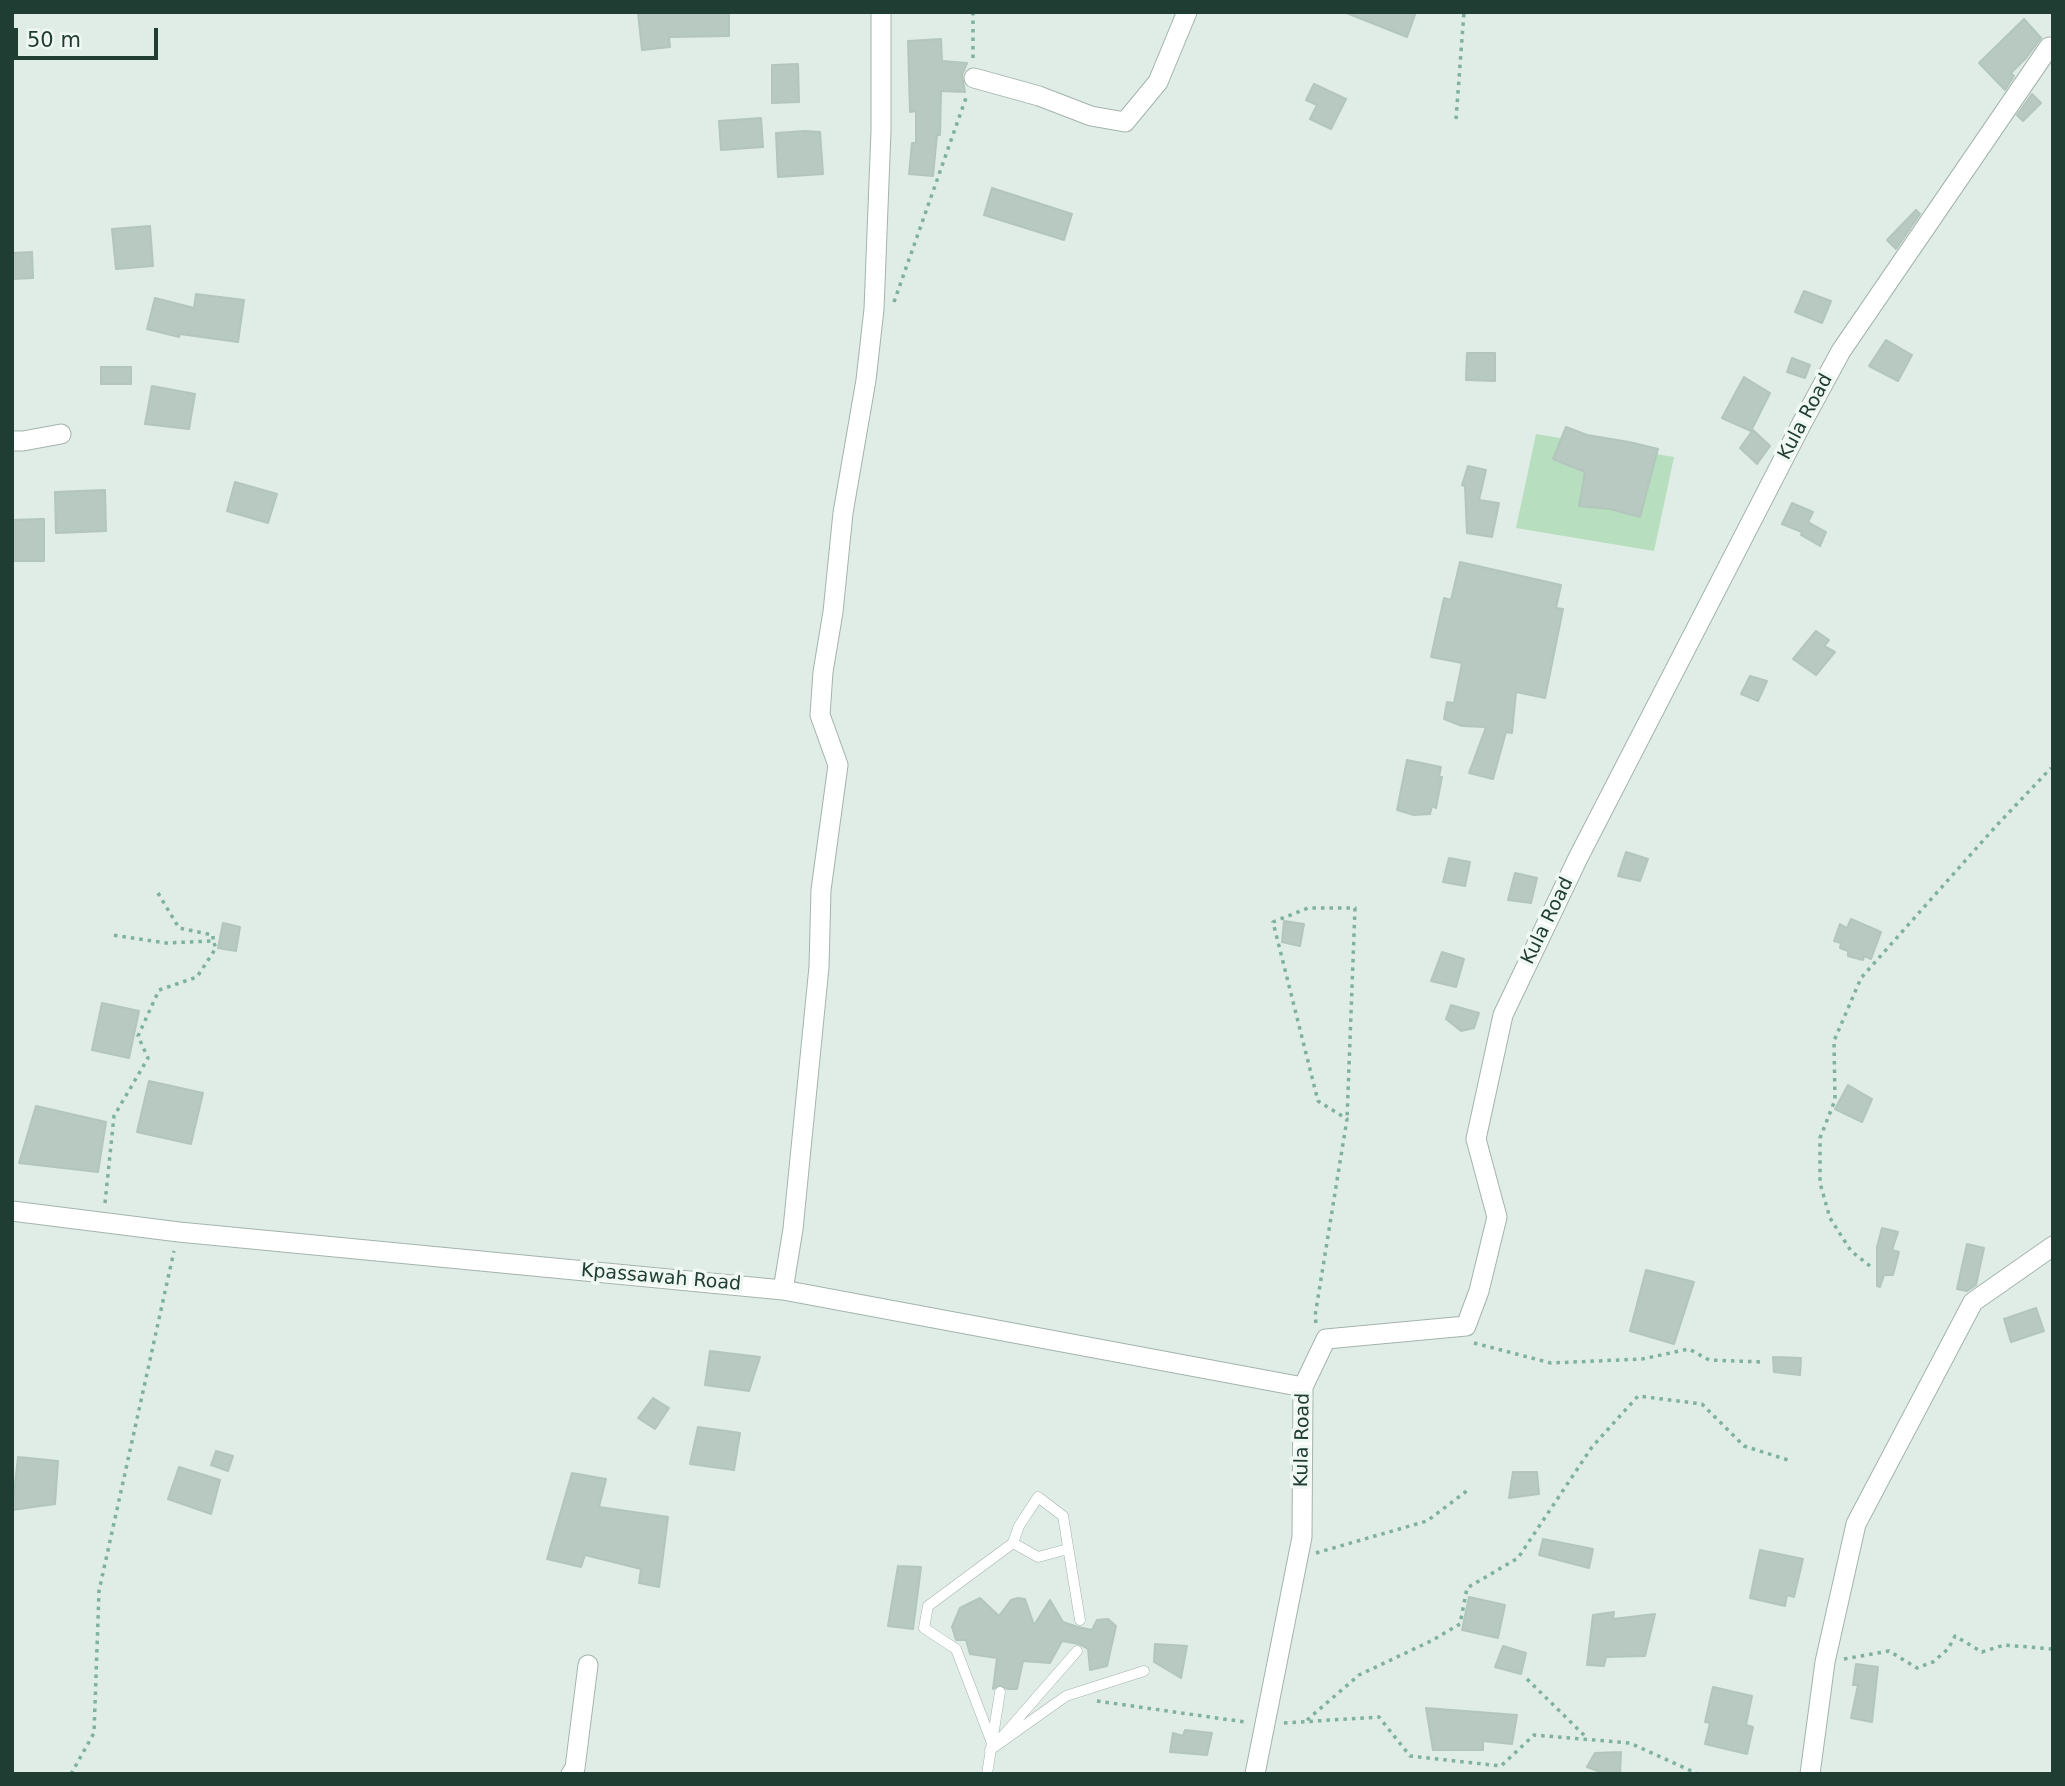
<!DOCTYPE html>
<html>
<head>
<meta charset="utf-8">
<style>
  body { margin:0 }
  #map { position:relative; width:2065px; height:1786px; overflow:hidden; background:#e0ece6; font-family:"DejaVu Sans",sans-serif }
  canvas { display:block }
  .frame { position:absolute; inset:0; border:14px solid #203d33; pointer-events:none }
  .scale { position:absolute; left:14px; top:28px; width:144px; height:32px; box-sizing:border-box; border:4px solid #203d33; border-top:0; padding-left:9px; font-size:21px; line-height:24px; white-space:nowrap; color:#203d33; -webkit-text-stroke:5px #f0f8f4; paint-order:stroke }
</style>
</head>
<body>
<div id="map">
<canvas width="2065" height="1786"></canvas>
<div class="frame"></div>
<div class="scale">50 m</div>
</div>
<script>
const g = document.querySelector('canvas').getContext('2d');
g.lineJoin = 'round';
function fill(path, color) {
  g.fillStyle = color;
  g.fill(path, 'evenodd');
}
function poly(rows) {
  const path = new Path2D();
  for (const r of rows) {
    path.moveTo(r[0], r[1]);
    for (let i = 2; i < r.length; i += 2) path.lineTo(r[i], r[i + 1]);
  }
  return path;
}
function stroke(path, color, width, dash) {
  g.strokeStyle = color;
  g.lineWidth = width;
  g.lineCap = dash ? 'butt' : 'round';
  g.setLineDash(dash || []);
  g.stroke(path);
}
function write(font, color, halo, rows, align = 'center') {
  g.font = font + ' "DejaVu Sans",sans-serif';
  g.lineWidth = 7;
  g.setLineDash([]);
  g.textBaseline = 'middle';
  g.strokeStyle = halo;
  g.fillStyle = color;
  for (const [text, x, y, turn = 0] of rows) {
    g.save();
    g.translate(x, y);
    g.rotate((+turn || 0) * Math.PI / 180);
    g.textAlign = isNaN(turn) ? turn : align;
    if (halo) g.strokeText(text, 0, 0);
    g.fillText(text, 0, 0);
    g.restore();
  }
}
fill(poly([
  [1536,434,1674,457,1654,551,1516,528]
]), '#b7debf');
const building = poly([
  [645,12,729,12,729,36,669,37,670,47,642,50,638,13,645,12],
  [1344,12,1416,12,1407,37,1344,12],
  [2024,19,2041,38,2026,58,2011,73,2014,76,2005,90,1979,63,2024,19],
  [941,39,942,61,967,63,962,75,965,92,941,91,940,135,937,135,933,176,909,174,912,143,916,143,916,111,910,112,908,41,941,39],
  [798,64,799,102,772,103,772,65,798,64],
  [1314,84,1346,99,1331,129,1310,119,1317,105,1306,100,1314,84],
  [2032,94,2041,103,2023,121,2017,115,2032,94],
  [761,118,763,147,721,150,719,121,761,118],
  [805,131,820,132,823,174,778,177,776,133,805,131],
  [992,188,1072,214,1064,240,984,215,992,188],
  [1916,210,1920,214,1896,249,1887,240,1916,210],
  [150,226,153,266,116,269,112,229,150,226],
  [32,252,33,278,12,279,12,253,32,252],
  [1804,291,1831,301,1822,323,1795,312,1804,291],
  [196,294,244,300,238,342,180,334,179,337,147,329,155,298,194,308,196,294],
  [1886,340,1912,355,1898,381,1869,366,1886,340],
  [1467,353,1495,353,1495,381,1466,380,1467,353],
  [1792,358,1810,365,1805,378,1787,372,1792,358],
  [101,367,131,367,131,384,101,384,101,367],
  [1744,377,1770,393,1751,431,1722,418,1744,377],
  [152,386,195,394,189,429,145,424,152,386],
  [1566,427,1587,435,1629,442,1658,449,1640,517,1610,509,1579,506,1585,472,1553,459,1566,427],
  [1753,430,1770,446,1757,464,1740,448,1753,430],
  [1468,466,1486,470,1479,500,1499,503,1492,537,1467,533,1465,486,1462,485,1468,466],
  [235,482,277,494,268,523,227,511,235,482],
  [105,490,106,531,56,533,55,492,105,490],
  [1792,503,1813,512,1808,522,1826,532,1820,546,1801,535,1802,532,1782,524,1792,503],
  [44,519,44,561,12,561,12,520,44,519],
  [1460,562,1561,585,1556,608,1563,609,1545,698,1516,692,1512,733,1506,732,1493,779,1469,773,1486,727,1462,726,1444,719,1447,702,1454,703,1462,663,1431,657,1444,598,1451,600,1460,562],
  [1816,631,1829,640,1824,646,1835,652,1816,675,1793,659,1816,631],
  [1750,676,1767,681,1758,701,1741,694,1750,676],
  [1407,760,1441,767,1439,777,1442,777,1436,808,1432,806,1430,814,1414,815,1397,810,1407,760],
  [1626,852,1648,859,1640,881,1618,876,1626,852],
  [1449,858,1470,862,1465,886,1443,882,1449,858],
  [1515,873,1537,878,1531,903,1508,900,1515,873],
  [1851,919,1881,932,1871,959,1864,956,1863,960,1848,956,1848,951,1840,948,1841,943,1834,941,1840,924,1847,928,1851,919],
  [1284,921,1304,924,1300,946,1282,942,1284,921],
  [223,923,240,927,236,951,218,948,223,923],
  [1442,952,1464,959,1456,987,1431,981,1442,952],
  [102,1003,139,1011,129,1058,92,1050,102,1003],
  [1451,1005,1479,1013,1474,1028,1461,1031,1446,1019,1451,1005],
  [149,1081,203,1093,191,1144,137,1132,149,1081],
  [1848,1085,1872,1099,1862,1122,1835,1109,1848,1085],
  [36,1106,106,1122,98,1172,19,1163,36,1106],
  [1882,1228,1898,1232,1892,1250,1899,1252,1893,1275,1884,1275,1880,1287,1877,1286,1877,1247,1882,1228],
  [1967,1244,1984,1248,1976,1285,1967,1291,1957,1289,1967,1244],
  [1646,1270,1694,1282,1674,1344,1630,1331,1646,1270],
  [2036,1308,2044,1331,2011,1342,2004,1319,2036,1308],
  [710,1351,760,1357,749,1391,705,1385,710,1351],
  [1773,1357,1801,1358,1800,1375,1774,1372,1773,1357],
  [653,1398,669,1408,655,1429,638,1418,653,1398],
  [698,1427,740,1433,734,1470,690,1464,698,1427],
  [216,1451,233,1456,228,1471,211,1465,216,1451],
  [18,1457,58,1461,55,1504,12,1510,18,1457],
  [179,1467,220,1480,211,1514,168,1499,179,1467],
  [1513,1472,1537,1472,1539,1494,1509,1498,1513,1472],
  [572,1473,606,1479,599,1507,668,1517,659,1587,639,1583,641,1569,585,1555,581,1567,547,1559,572,1473],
  [1543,1539,1593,1549,1589,1568,1539,1555,1543,1539],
  [1760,1550,1803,1559,1794,1597,1787,1595,1785,1606,1750,1598,1760,1550],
  [898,1566,921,1567,913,1629,888,1626,898,1566],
  [1469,1597,1505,1605,1498,1638,1462,1630,1469,1597],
  [980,1598,999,1616,1011,1600,1018,1598,1025,1599,1034,1625,1050,1600,1063,1622,1078,1627,1092,1630,1097,1620,1108,1619,1116,1626,1107,1666,1090,1670,1088,1649,1079,1644,1062,1641,1050,1663,1023,1661,1017,1689,1007,1689,1000,1685,993,1689,997,1658,970,1654,966,1640,956,1640,952,1627,960,1608,980,1598],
  [1614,1612,1613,1619,1655,1614,1645,1656,1606,1657,1604,1666,1587,1665,1593,1615,1614,1612],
  [1155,1644,1187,1646,1181,1678,1154,1662,1155,1644],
  [1503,1646,1526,1653,1521,1674,1495,1667,1503,1646],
  [1856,1664,1878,1667,1872,1722,1851,1718,1858,1685,1853,1685,1856,1664],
  [1713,1687,1752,1696,1746,1725,1753,1727,1747,1754,1705,1744,1710,1723,1705,1722,1713,1687],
  [1426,1708,1517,1715,1512,1744,1483,1741,1483,1750,1433,1750,1426,1708],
  [1185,1730,1212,1733,1207,1755,1170,1752,1173,1733,1183,1736,1185,1730],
  [1621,1752,1620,1774,1606,1774,1587,1767,1595,1753,1621,1752]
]);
fill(building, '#b8c9c1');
stroke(building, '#b2c6bc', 2);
const lane = poly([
  [1013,1543,1038,1557,1068,1549],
  [1002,1737,1077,1651],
  [992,1743,956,1649,924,1628,928,1606,1013,1543,1019,1526,1038,1497,1063,1516,1080,1620],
  [990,1750,1066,1696,1144,1671],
  [987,1774,1000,1692]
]);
const street = poly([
  [974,78,1039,96,1091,116,1125,122,1158,82,1187,12],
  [12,441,23,441,61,434],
  [12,1211,179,1232,783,1290,1303,1387],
  [783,1290,793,1229,819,967,821,890,838,765,820,715,823,672,833,612,843,513,866,380,874,309,881,131,881,12],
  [571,1774,575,1768,588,1665],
  [1255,1774,1302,1537,1303,1387,1326,1339,1466,1326,1479,1291,1497,1217,1476,1139,1503,1015,1578,858,1802,423,1841,351,2049,47],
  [1810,1774,1825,1662,1856,1524,1973,1302,2053,1246]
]);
stroke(lane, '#a3b4ad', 11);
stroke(street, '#a3b4ad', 21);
stroke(poly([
  [973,12,973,60],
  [1456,119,1464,12],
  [894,302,967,95],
  [158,893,179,928,213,935,213,941],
  [105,1203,114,1116,148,1058,138,1036,159,990,197,977,216,948,213,941,166,943,113,935],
  [1870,1266,1851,1251,1830,1218,1820,1183,1820,1138,1835,1100,1834,1041,1861,978,1997,825,2051,768],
  [1316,1323,1315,1316,1347,1119,1318,1101,1273,922,1308,908,1355,908,1347,1119],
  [1474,1343,1551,1363,1642,1359,1689,1349,1709,1360,1762,1362],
  [1316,1553,1427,1521,1468,1490],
  [1844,1659,1889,1651,1917,1668,1933,1662,1948,1649,1955,1636,1982,1652,2004,1645,2053,1649],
  [1527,1679,1587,1738],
  [1097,1701,1245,1722],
  [1307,1720,1359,1675,1431,1641,1460,1624,1467,1588,1518,1558,1592,1447,1638,1396,1702,1404,1744,1446,1788,1460],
  [1284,1723,1379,1717,1410,1756,1501,1766,1534,1735,1630,1743,1698,1774],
  [71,1774,94,1733,99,1591,174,1251]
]), '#7eb19e', 3.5, [3.5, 5]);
stroke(lane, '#fff', 10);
stroke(street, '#fff', 19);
write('19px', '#203d33', '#f0f8f4', [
  ["Kula Road",1806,417,-62],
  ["Kula Road",1548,921,-64],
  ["Kpassawah Road",661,1278,5],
  ["Kula Road",1303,1440,-89]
]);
</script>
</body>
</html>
